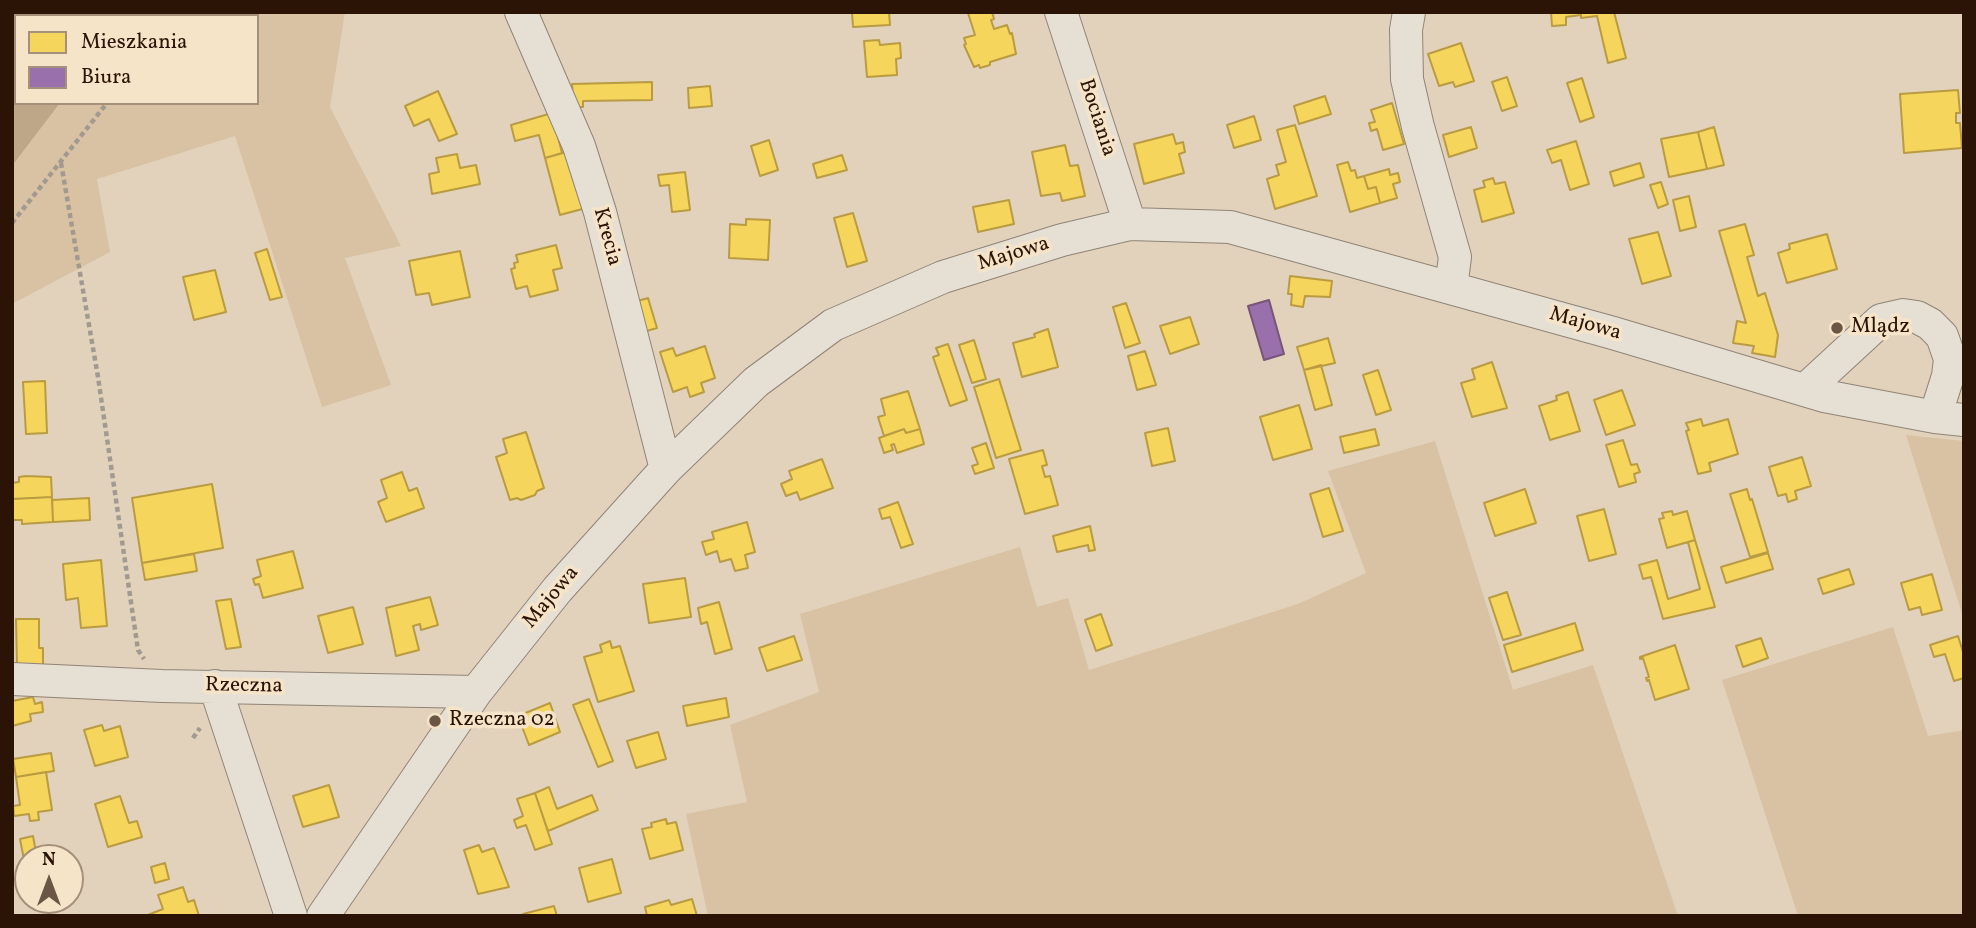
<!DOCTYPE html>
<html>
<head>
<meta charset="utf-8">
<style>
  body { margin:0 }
  #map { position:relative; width:1976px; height:928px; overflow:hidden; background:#e2d2bb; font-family:Vollkorn,serif }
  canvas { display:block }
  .frame { position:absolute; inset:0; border:14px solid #2b1305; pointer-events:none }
  .legend { position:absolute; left:14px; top:14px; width:245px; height:91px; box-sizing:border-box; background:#f6e4c9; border:2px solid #a5907b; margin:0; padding:9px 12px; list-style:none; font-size:21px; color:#2b1305 }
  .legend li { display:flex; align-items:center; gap:14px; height:35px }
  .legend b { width:35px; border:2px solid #a5907b }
  .north { position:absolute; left:14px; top:844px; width:70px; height:70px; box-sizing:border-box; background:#f6e4c9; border:2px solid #a5907b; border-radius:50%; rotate:0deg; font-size:19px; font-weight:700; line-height:28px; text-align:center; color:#2b1305 }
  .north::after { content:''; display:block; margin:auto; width:24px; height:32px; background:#6b5645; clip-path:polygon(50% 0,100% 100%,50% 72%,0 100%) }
</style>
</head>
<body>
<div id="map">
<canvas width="1976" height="928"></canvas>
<div class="frame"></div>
<ul class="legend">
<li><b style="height:19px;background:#f6d55c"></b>Mieszkania</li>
<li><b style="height:19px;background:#9970ab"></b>Biura</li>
</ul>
<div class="north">N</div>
</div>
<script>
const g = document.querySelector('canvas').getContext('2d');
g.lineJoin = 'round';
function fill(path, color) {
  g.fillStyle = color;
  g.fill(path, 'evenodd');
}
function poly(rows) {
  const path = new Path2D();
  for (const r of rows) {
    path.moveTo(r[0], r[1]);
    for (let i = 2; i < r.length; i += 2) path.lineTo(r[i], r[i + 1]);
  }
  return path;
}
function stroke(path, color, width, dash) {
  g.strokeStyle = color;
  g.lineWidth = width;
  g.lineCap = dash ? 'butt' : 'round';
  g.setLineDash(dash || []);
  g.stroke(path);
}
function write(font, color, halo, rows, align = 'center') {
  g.font = font + ' Vollkorn,serif';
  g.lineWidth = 7;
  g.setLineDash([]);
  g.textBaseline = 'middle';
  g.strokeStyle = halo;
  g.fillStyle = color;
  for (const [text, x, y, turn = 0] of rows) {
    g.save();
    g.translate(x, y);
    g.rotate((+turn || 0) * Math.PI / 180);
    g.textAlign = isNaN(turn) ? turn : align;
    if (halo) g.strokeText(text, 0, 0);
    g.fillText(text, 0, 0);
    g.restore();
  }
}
fill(poly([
  [12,12,56,12,54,16,16,16,16,92,12,98],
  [106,12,345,12,330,107,401,246,345,258,391,385,322,407,235,136,97,179,110,252,12,304,12,166,60,103,257,103,257,16,103,16],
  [1906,435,1964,441,1964,620],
  [1435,441,1513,690,1593,665,1678,916,708,916,686,814,747,802,730,725,819,692,800,614,1020,547,1037,607,1068,598,1089,670,1298,604,1366,573,1328,471],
  [1893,627,1928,736,1964,730,1964,916,1798,916,1722,680]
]), '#d8c2a3');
fill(poly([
  [16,92,16,103,60,103,12,166,12,98]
]), '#bea789');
const homes = poly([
  [852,12,889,12,890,25,853,27,852,12],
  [972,12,992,12,994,19,991,20,994,29,1007,25,1010,34,1012,33,1016,54,990,62,990,65,980,68,979,65,974,67,964,45,966,44,964,38,975,35,968,13,972,12],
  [1551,12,1581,12,1581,15,1566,17,1566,25,1552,26,1551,12],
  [1581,12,1614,12,1626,58,1608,63,1597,16,1581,18,1581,12],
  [879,40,880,45,900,43,901,58,896,59,897,75,867,77,864,41,879,40],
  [1461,43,1474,81,1455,87,1453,82,1439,86,1428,54,1461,43],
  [1507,77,1517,106,1502,111,1492,82,1507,77],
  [1582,78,1594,117,1580,122,1567,83,1582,78],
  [652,82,652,100,583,101,583,107,574,107,572,84,652,82],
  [710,86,712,106,689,108,688,88,710,86],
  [1958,90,1960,113,1956,113,1956,123,1960,123,1962,148,1904,153,1900,94,1958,90],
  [438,91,457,134,439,141,429,119,414,126,405,106,438,91],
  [1325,96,1331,114,1299,124,1294,106,1325,96],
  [1392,103,1404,144,1383,150,1377,129,1371,131,1369,123,1375,122,1371,110,1392,103],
  [552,113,562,153,545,158,539,135,515,141,511,125,552,113],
  [1254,116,1261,140,1234,148,1227,125,1254,116],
  [1295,125,1317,196,1275,209,1267,179,1279,175,1276,165,1286,162,1277,130,1295,125],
  [1471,127,1477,148,1449,157,1443,135,1471,127],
  [1714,127,1724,165,1707,169,1698,132,1714,127],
  [1698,132,1707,169,1669,177,1661,139,1698,132],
  [1173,134,1176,144,1183,142,1185,152,1179,154,1184,173,1144,184,1134,144,1173,134],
  [769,140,778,170,760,176,751,146,769,140],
  [1576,141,1589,184,1570,190,1561,160,1552,163,1547,150,1576,141],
  [1065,145,1070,166,1078,165,1085,196,1062,201,1060,193,1041,196,1032,152,1065,145],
  [570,151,586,208,560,215,545,158,570,151],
  [457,154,460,168,476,165,480,184,432,194,429,174,439,172,436,158,457,154],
  [842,155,847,170,817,178,813,164,842,155],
  [1348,162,1351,171,1355,170,1357,178,1364,176,1368,189,1376,187,1380,203,1350,212,1337,165,1348,162],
  [1640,163,1644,177,1614,186,1610,172,1640,163],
  [1389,169,1390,175,1398,173,1400,182,1393,184,1397,198,1380,203,1376,187,1368,189,1364,176,1389,169],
  [685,172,690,210,672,212,669,185,660,186,658,175,685,172],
  [1493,178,1495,184,1505,182,1514,213,1482,222,1474,190,1485,187,1483,181,1493,178],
  [1661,182,1668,204,1658,208,1650,185,1661,182],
  [1689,196,1696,227,1680,231,1673,200,1689,196],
  [1009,200,1014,224,978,232,973,207,1009,200],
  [853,213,867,261,847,267,834,218,853,213],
  [746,219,770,220,768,260,729,258,730,224,746,225,746,219],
  [1745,224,1754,255,1747,257,1758,296,1765,293,1778,335,1775,357,1752,353,1754,346,1733,343,1737,321,1746,323,1719,231,1745,224],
  [1658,232,1671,276,1642,284,1629,239,1658,232],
  [1827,234,1837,269,1787,283,1778,253,1790,249,1789,244,1827,234],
  [556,245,562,268,553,270,558,290,530,297,527,286,516,289,511,269,515,268,514,263,518,262,516,255,556,245],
  [267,249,282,297,270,300,255,253,267,249],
  [460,251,470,297,432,305,429,293,416,295,409,261,460,251],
  [215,270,226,312,194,320,183,277,215,270],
  [1290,276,1332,281,1330,297,1305,296,1303,307,1291,305,1292,294,1288,294,1290,276],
  [648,298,657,328,643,332,634,302,648,298],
  [1126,303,1140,343,1125,348,1113,307,1126,303],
  [1190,317,1199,344,1170,354,1160,326,1190,317],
  [1048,329,1058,367,1022,377,1013,343,1035,337,1034,334,1048,329],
  [1328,338,1335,363,1304,370,1297,347,1328,338],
  [974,340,986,379,972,383,959,345,974,340],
  [948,344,967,400,950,406,933,357,939,355,936,348,948,344],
  [705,346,715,378,701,383,704,392,690,397,687,387,673,392,660,352,673,348,676,356,705,346],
  [1145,351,1156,385,1137,390,1128,356,1145,351],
  [1492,362,1507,408,1472,417,1461,383,1475,379,1472,369,1492,362],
  [1321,365,1332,405,1315,410,1304,370,1321,365],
  [1378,370,1391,410,1376,415,1363,375,1378,370],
  [999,379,1021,450,996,458,974,387,999,379],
  [45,381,47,433,26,434,23,382,45,381],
  [1622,390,1635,425,1606,435,1594,400,1622,390],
  [908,391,920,429,906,433,904,429,884,436,878,417,885,415,881,399,908,391],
  [1568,392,1580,431,1550,440,1539,406,1557,400,1556,396,1568,392],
  [1299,405,1312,449,1273,460,1260,417,1299,405],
  [1701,419,1703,426,1728,419,1738,454,1709,463,1711,471,1698,474,1686,431,1689,430,1686,423,1701,419],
  [1168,428,1175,461,1152,466,1145,433,1168,428],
  [904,429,906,433,920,429,924,444,897,453,894,444,891,445,893,450,884,453,879,438,904,429],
  [1375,429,1379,445,1344,453,1340,437,1375,429],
  [526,432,544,488,537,491,535,495,521,500,517,498,510,500,496,457,507,453,503,439,526,432],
  [1623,440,1631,465,1637,464,1640,472,1634,474,1636,482,1619,487,1606,445,1623,440],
  [986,443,994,468,975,474,972,466,978,464,972,448,986,443],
  [1043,450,1047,465,1042,466,1045,477,1050,476,1058,505,1025,514,1009,459,1043,450],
  [1802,457,1811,486,1795,491,1797,499,1788,502,1786,494,1778,496,1769,467,1802,457],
  [822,459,833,488,800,500,797,492,786,496,781,484,792,479,789,471,822,459],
  [402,472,409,491,417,488,424,508,386,522,378,502,387,498,381,480,402,472],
  [26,476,51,477,52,497,12,499,12,483,19,482,19,477,26,476],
  [212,484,223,548,142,563,132,498,212,484],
  [1329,488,1343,531,1323,537,1310,494,1329,488],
  [1525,489,1536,523,1495,536,1484,503,1525,489],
  [1747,489,1750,500,1752,499,1768,552,1750,557,1730,494,1747,489],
  [52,497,53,522,22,524,22,520,12,520,12,499,52,497],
  [89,498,90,520,53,522,52,500,89,498],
  [898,502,913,544,901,548,890,517,882,519,879,509,898,502],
  [1604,509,1616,554,1589,561,1577,516,1604,509],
  [1672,511,1673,515,1687,511,1695,540,1667,548,1659,519,1664,518,1662,513,1672,511],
  [747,522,755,552,745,555,748,568,735,571,731,559,720,562,717,551,706,555,702,542,714,539,712,532,747,522],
  [1090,526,1095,550,1089,551,1088,545,1057,552,1053,536,1090,526],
  [1695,540,1715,607,1663,619,1651,577,1643,579,1639,565,1657,560,1668,599,1700,589,1688,542,1695,540],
  [293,551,303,588,263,598,259,584,255,585,253,579,261,576,257,560,293,551],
  [1768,553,1773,569,1726,583,1721,567,1768,553],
  [194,554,197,571,145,580,142,563,194,554],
  [101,560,107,626,81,628,78,598,66,600,63,564,101,560],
  [1849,569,1854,584,1823,594,1818,579,1849,569],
  [1932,574,1942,610,1922,615,1920,607,1909,610,1901,583,1932,574],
  [685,578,691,617,649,623,643,584,685,578],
  [1507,592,1521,635,1503,640,1489,598,1507,592],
  [430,597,438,625,421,630,420,624,413,626,419,650,396,656,386,608,430,597],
  [231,599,241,647,226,649,216,601,231,599],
  [719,602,732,649,715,654,707,622,701,624,698,608,719,602],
  [353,607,363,644,328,653,318,616,353,607],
  [1101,614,1112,645,1096,651,1085,620,1101,614],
  [16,619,39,619,39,648,43,648,43,667,17,667,16,619],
  [1575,623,1583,650,1512,672,1504,645,1575,623],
  [794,636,802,660,767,671,759,648,794,636],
  [1958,636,1964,655,1964,678,1954,681,1945,654,1934,657,1930,645,1958,636],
  [1761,638,1768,658,1743,667,1736,646,1761,638],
  [610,641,612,648,620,646,634,691,598,702,584,657,602,652,600,645,610,641],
  [1675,645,1689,689,1655,700,1649,680,1647,681,1646,678,1649,677,1643,658,1640,659,1640,657,1675,645],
  [33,697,35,704,42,702,43,712,30,714,31,721,12,726,12,701,33,697],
  [726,698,729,717,687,726,683,706,726,698],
  [589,699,613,761,598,767,573,705,589,699],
  [550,703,560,732,529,745,518,716,550,703],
  [102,725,104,731,120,726,128,757,95,766,84,730,102,725],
  [658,732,666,759,636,768,627,741,658,732],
  [51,753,54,771,16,777,13,759,51,753],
  [46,772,52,810,38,812,39,820,30,821,29,814,14,816,13,806,20,805,16,777,46,772],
  [329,785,339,817,303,827,293,796,329,785],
  [549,787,557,809,592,795,598,810,548,831,535,793,549,787],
  [535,793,552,844,535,850,526,825,517,828,514,820,523,816,517,799,535,793],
  [120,796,129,823,137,821,142,837,108,847,95,804,120,796],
  [666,819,667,824,676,822,683,850,650,859,642,829,652,827,651,823,666,819],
  [33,836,37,858,28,858,28,865,25,865,20,839,33,836],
  [479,845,482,852,494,848,509,887,478,894,464,850,479,845],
  [612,859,621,893,588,902,579,868,612,859],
  [165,863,169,879,155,883,151,867,165,863],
  [183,887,188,902,194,900,199,916,145,916,163,909,158,895,183,887],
  [692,899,697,916,647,916,645,907,669,900,671,905,692,899],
  [554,906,557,916,523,916,523,914,554,906]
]);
fill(homes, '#f6d55c');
stroke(homes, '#b99b42', 2);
const offices = poly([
  [1269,300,1284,354,1264,360,1248,306,1269,300]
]);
fill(offices, '#9970ab');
stroke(offices, '#785479', 2);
const minor = poly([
  [521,12,579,146,600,212,666,469],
  [1061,12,1130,224],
  [1409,12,1406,30,1407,79,1418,127,1455,257,1451,288],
  [1805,390,1881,320,1903,315,1917,317,1930,324,1942,336,1950,359,1948,376,1935,417],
  [12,679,162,686,476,692],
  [215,686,291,916],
  [323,916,476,692,557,590,666,469,756,382,833,325,943,277,1062,240,1130,224,1230,227,1613,333,1824,396,1935,417,1964,420]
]);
stroke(minor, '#908476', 34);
stroke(poly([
  [151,16,152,12],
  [61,163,98,377,138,650,144,659],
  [12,223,107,103],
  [193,738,200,728]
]), '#a29a90', 4.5, [5, 3.5]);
stroke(minor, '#e6dfd4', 32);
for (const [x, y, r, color] of [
  [1837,328,7,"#6b5645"],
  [435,721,7,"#6b5645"]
]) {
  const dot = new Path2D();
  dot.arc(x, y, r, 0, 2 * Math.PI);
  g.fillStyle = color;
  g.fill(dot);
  stroke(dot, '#f6e4c9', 2.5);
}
write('21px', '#2b1305', '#f6e4c9', [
  ["Bociania",1096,118,72],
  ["Krecia",606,237,75],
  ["Majowa",1014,255,-17],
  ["Majowa",1585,325,16],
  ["Majowa",552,598,-50],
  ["Rzeczna",244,687,1]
]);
write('21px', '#2b1305', '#f6e4c9', [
  ["Mlądz",1851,328],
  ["Rzeczna 02",449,721]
], 'left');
</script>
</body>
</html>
